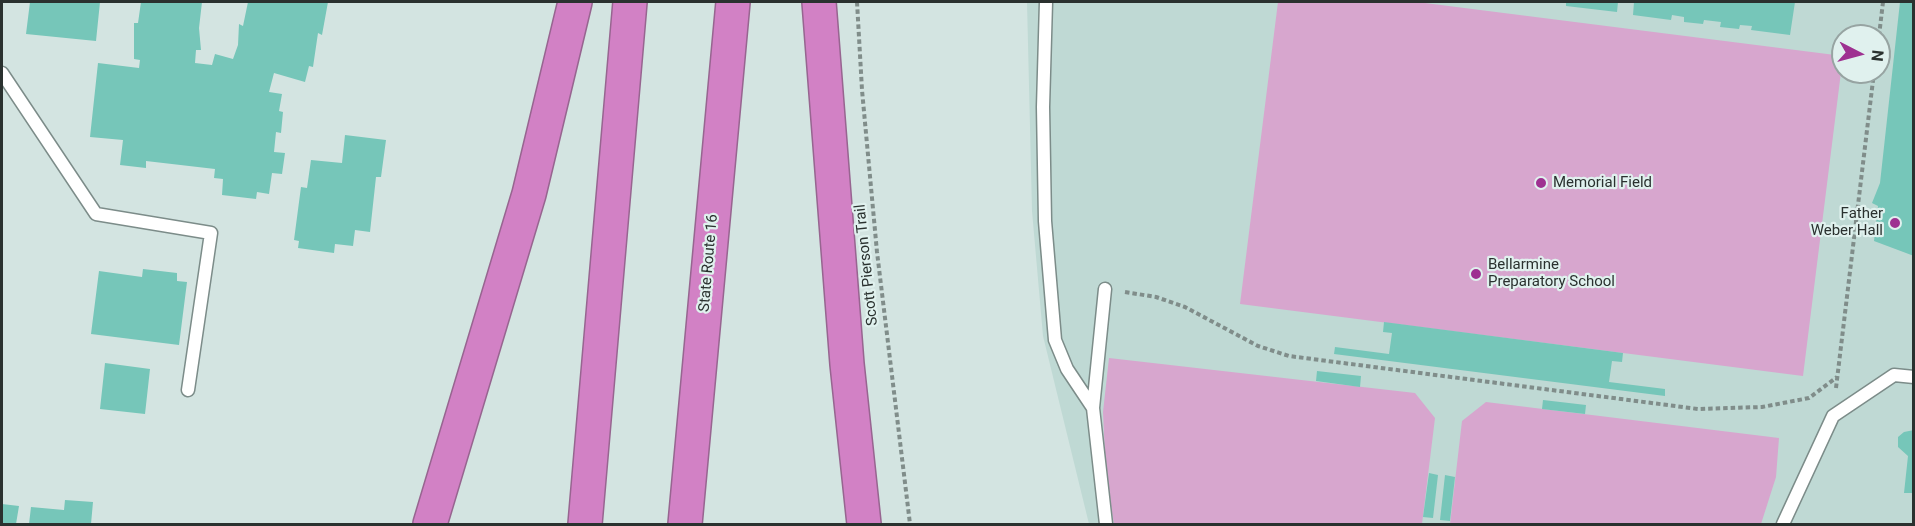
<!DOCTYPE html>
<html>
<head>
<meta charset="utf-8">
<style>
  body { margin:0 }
  #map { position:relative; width:1915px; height:526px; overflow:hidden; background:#d3e4e1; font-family:Roboto,sans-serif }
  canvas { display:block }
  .frame { position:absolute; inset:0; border:3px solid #2a312f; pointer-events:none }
  .north { position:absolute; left:1831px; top:24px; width:60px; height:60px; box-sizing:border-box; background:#e0f1ee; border:2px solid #97a4a2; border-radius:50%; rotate:96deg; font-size:16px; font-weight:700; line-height:24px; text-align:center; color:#2a312f }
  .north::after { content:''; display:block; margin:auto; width:21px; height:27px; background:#9e3191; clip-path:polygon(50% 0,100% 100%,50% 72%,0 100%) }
</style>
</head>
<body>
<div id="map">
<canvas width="1915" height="526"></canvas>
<div class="frame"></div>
<div class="north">N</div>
</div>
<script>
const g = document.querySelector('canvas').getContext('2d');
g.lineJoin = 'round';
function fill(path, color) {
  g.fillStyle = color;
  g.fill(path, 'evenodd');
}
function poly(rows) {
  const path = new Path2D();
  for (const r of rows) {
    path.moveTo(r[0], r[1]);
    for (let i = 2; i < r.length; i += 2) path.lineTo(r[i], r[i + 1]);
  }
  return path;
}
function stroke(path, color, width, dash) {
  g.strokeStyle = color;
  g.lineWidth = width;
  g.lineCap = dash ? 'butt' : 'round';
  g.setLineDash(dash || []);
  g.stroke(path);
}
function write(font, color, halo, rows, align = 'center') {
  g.font = font + ' Roboto,sans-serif';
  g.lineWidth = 4.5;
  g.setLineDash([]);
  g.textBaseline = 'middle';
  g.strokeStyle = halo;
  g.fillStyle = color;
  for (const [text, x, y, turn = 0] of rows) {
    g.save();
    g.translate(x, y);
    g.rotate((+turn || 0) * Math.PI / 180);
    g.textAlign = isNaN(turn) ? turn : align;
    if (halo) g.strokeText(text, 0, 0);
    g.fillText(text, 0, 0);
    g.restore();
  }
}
fill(poly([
  [1027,2,1913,2,1913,524,1089,524,1043,336,1032,211],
  [1843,36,1879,36,1879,72,1843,72]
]), '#bfd9d4');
fill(poly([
  [1278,2,1417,2,1843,56,1803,376,1240,304],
  [1109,358,1415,393,1435,418,1422,524,1114,524,1106,477,1103,412],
  [1486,402,1779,438,1776,477,1761,524,1450,524,1462,421]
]), '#d7a6ce');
fill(poly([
  [30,2,100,2,96,41,26,34],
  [141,2,202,2,199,28,201,50,196,50,195,63,212,65,215,54,233,59,238,45,239,24,243,26,248,2,328,2,322,35,318,33,313,67,309,66,305,82,274,73,269,92,282,94,279,111,283,112,281,133,276,132,274,152,285,153,282,174,272,173,269,194,257,192,256,199,222,195,223,179,214,178,215,169,146,161,146,168,120,165,123,140,90,137,98,63,139,68,140,60,134,59,134,23,138,23],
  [1566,2,1618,2,1617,12,1566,6],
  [1634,2,1795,2,1790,35,1751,30,1752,26,1740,25,1739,29,1720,27,1721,22,1704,20,1703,24,1684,22,1684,17,1672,15,1671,20,1633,15],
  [1900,2,1914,2,1914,256,1874,241,1878,206,1872,203,1880,183],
  [345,135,386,140,381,177,376,177,370,232,355,230,353,246,335,244,334,253,298,248,299,241,294,240,301,187,307,188,311,160,342,163],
  [143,269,177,273,177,281,187,282,179,345,91,334,99,271,142,277],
  [1384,322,1623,353,1622,362,1612,361,1609,382,1665,389,1665,396,1334,354,1335,347,1389,354,1392,333,1383,332],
  [105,363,150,369,145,414,100,409],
  [1317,371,1361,376,1360,387,1316,381],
  [1543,400,1586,405,1585,414,1542,409],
  [1914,430,1914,493,1904,493,1908,456,1898,447,1898,437,1904,432],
  [1429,473,1438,475,1433,518,1423,517],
  [1445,475,1455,477,1450,521,1440,520],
  [65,500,93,502,91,524,29,524,31,507,64,510],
  [2,504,19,506,16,524,2,524]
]), '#76c6b9');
const service = poly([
  [1046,2,1043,107,1045,221,1055,340,1067,369,1093,408],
  [2,73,96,214,211,233,188,390],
  [1105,289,1093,408,1106,524],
  [1783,524,1833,416,1894,375,1914,377]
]);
const motorway = poly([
  [819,2,847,364,864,524],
  [430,524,529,194,575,2],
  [585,524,630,2],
  [685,524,733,2]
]);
stroke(service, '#7c8c89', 15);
stroke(motorway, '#976590', 36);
stroke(poly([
  [857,2,862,90,877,252,910,524],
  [1879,36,1883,2],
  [1125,292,1156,297,1185,307,1258,346,1289,356,1698,409,1762,407,1809,398,1837,377],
  [1836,388,1874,72]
]), '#808d8a', 4, [4.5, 3]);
stroke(service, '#fff', 12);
stroke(motorway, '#d281c5', 33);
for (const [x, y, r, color] of [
  [1541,183,6,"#9e3191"],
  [1895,223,6,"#9e3191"],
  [1476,274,6,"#9e3191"]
]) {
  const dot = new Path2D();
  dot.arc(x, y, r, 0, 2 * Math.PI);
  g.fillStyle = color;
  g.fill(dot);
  stroke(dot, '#e0f1ee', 2);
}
write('15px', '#2a312f', '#e0f1ee', [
  ["Memorial Field",1553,183],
  ["Father",1883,214,"right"],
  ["Weber Hall",1883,231,"right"],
  ["Bellarmine",1488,265],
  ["Preparatory School",1488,282]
], 'left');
write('15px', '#2a312f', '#e0f1ee', [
  ["State Route 16",709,263,-85],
  ["Scott Pierson Trail",867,265,-96]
]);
</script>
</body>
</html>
